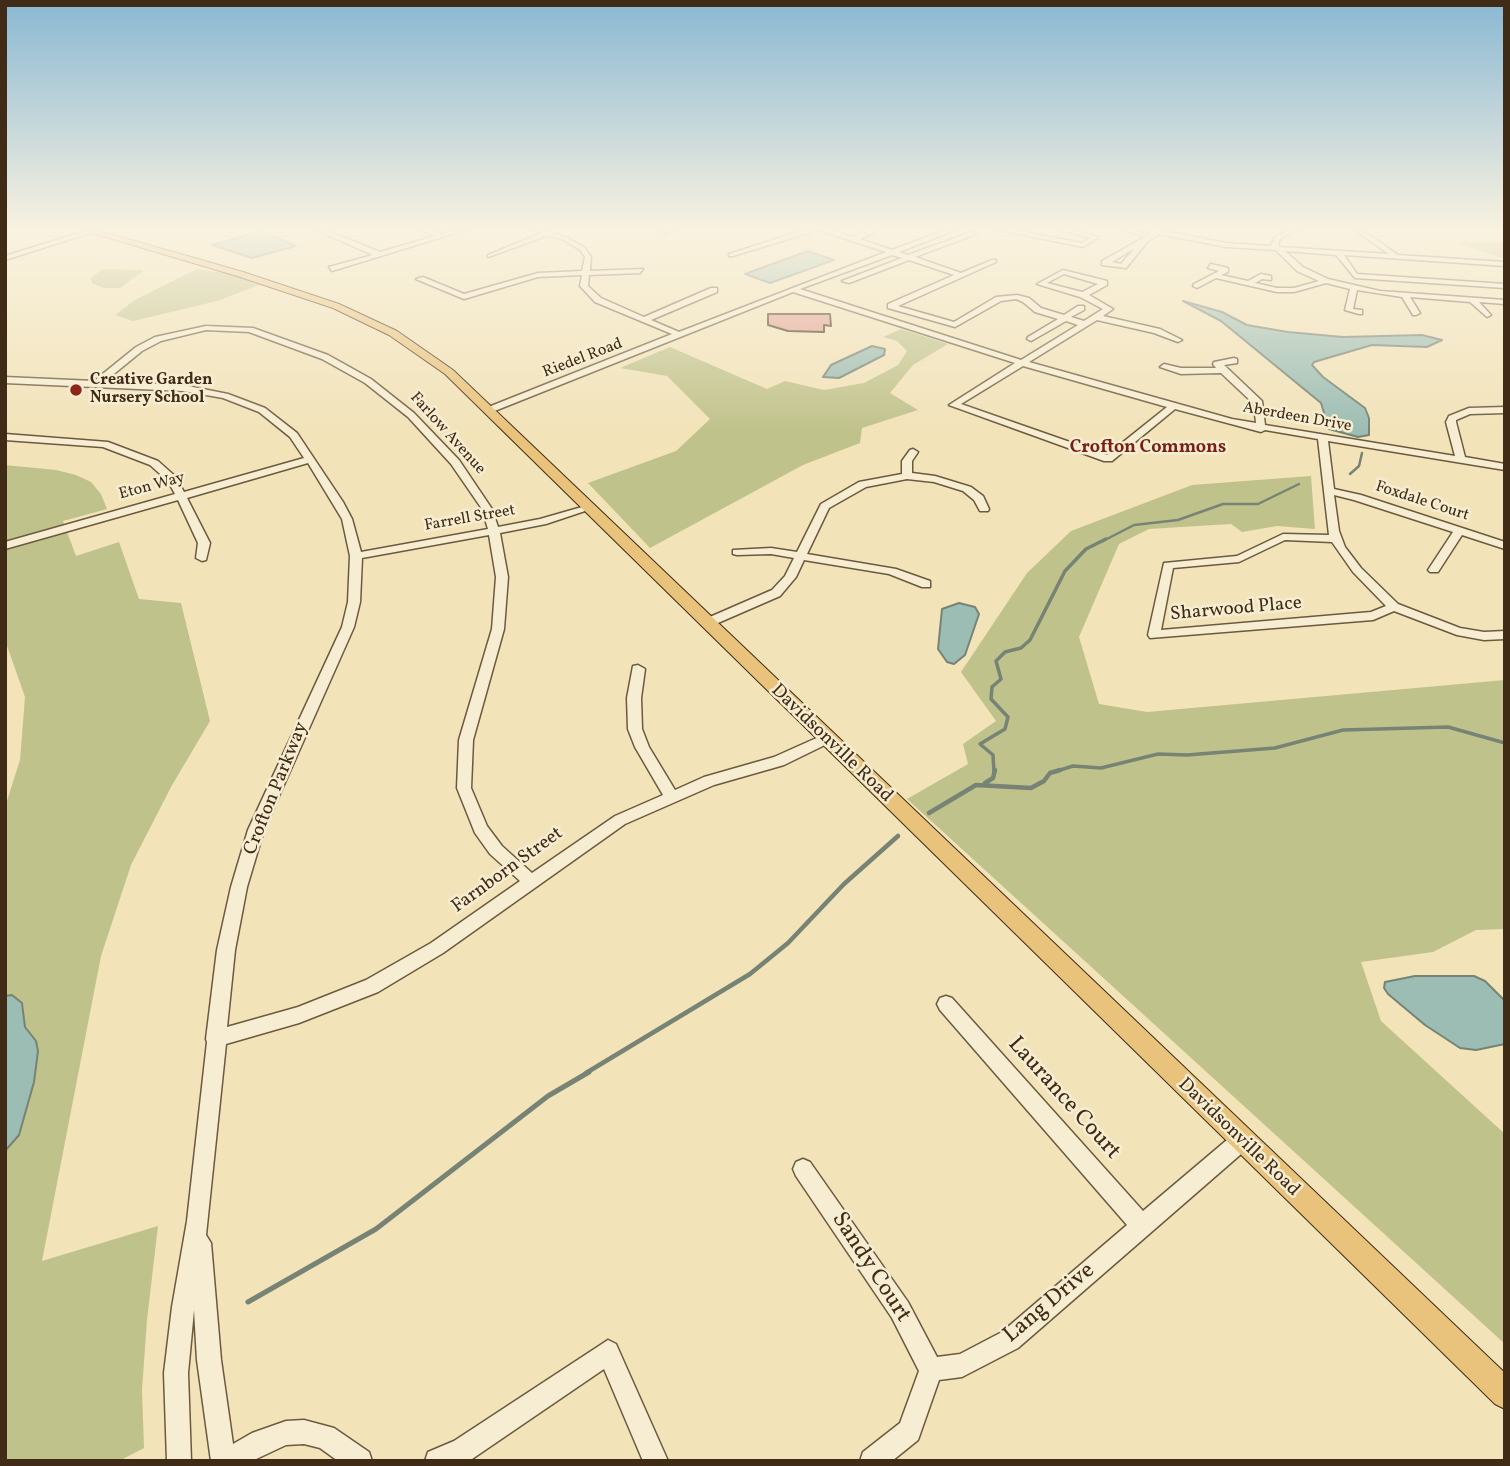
<!DOCTYPE html>
<html>
<head>
<meta charset="utf-8">
<style>
  body { margin:0 }
  #map { position:relative; width:1510px; height:1466px; overflow:hidden; background:#f2e3b9; font-family:Vollkorn,serif }
  canvas { display:block }
  .frame { position:absolute; inset:0; border:7px solid #402c16; pointer-events:none }
</style>
</head>
<body>
<div id="map">
<canvas width="1510" height="1466"></canvas>
<div class="frame"></div>
</div>
<script>
const g = document.querySelector('canvas').getContext('2d');
g.lineJoin = 'round';
function fill(path, color) {
  g.fillStyle = color;
  g.fill(path, 'evenodd');
}
function poly(rows) {
  const path = new Path2D();
  for (const r of rows) {
    path.moveTo(r[0], r[1]);
    for (let i = 2; i < r.length; i += 2) path.lineTo(r[i], r[i + 1]);
  }
  return path;
}
function stroke(path, color, width, dash) {
  g.strokeStyle = color;
  g.lineWidth = width;
  g.lineCap = dash ? 'butt' : 'round';
  g.setLineDash(dash || []);
  g.stroke(path);
}
function write(font, color, halo, rows, align = 'center') {
  g.font = font + ' Vollkorn,serif';
  g.lineWidth = 5;
  g.setLineDash([]);
  g.textBaseline = 'middle';
  g.strokeStyle = halo;
  g.fillStyle = color;
  for (const [text, x, y, turn = 0] of rows) {
    g.save();
    g.translate(x, y);
    g.rotate((+turn || 0) * Math.PI / 180);
    g.textAlign = isNaN(turn) ? turn : align;
    if (halo) g.strokeText(text, 0, 0);
    g.fillText(text, 0, 0);
    g.restore();
  }
}
fill(poly([
  [1465,241,1505,242,1505,259,1458,244],
  [102,269,143,270,143,271,120,288,104,288,92,283,91,278],
  [197,269,231,274,259,285,217,301,133,321,115,315,135,300],
  [901,329,948,344,913,365,890,393,918,410,862,428,860,443,803,465,650,548,588,483,676,451,710,419,667,376,620,368,670,347,767,389,785,381,824,390,864,383,898,365,907,351,897,341,883,337],
  [5,465,56,470,76,475,91,482,101,494,107,509,63,521,76,556,119,542,139,599,181,603,210,721,171,787,131,865,101,956,42,1261,158,1226,147,1320,142,1390,144,1448,119,1461,5,1461,5,807,20,760,25,697,5,640],
  [1311,476,1315,529,1277,526,1242,532,1231,524,1149,529,1119,544,1079,637,1099,704,1147,712,1505,680,1505,929,1476,930,1433,952,1361,962,1381,1021,1505,1134,1505,1344,907,799,968,764,963,744,996,721,961,672,1027,573,1071,531,1192,485]
]), '#c0c28b');
const water = poly([
  [261,231,296,246,252,258,212,245,261,231],
  [808,251,834,260,770,283,745,274,808,251],
  [1183,301,1222,312,1247,325,1288,332,1343,337,1422,335,1442,340,1427,347,1372,345,1314,362,1312,365,1323,377,1365,408,1369,418,1369,435,1358,437,1329,429,1321,403,1221,321,1183,301],
  [872,346,885,349,884,355,839,378,823,377,831,365,872,346],
  [959,603,975,607,979,614,965,655,954,664,947,662,938,649,942,609,959,603],
  [1415,976,1474,976,1485,981,1505,1001,1505,1044,1476,1050,1460,1048,1425,1025,1388,994,1384,988,1385,982,1415,976],
  [12,995,22,1003,25,1027,36,1041,38,1051,34,1082,19,1135,5,1151,5,996,12,995]
]);
fill(water, '#9cbdb4');
stroke(water, '#778375', 2);
stroke(poly([
  [1350,474,1359,466,1362,453],
  [1103,541,1134,525,1178,520,1223,504,1258,504,1299,484]
]), '#778375', 2.5);
stroke(poly([
  [994,772,993,755,980,744,1005,729,1008,717,991,699,992,687,1001,679,996,661,1005,652,1021,648,1030,640,1065,571,1086,549,1106,539],
  [1054,772,1073,766,1101,768,1158,754,1187,755,1275,748,1343,730,1448,727,1505,743]
]), '#778375', 3.5);
stroke(poly([
  [985,783,993,778,995,770],
  [929,813,976,785,1031,788,1044,781,1050,773,1060,770],
  [586,1073,750,974,788,943,844,884,898,836]
]), '#778375', 4.5);
stroke(poly([
  [248,1302,376,1229,548,1096,589,1072]
]), '#778375', 5);
const building = poly([
  [768,314,830,314,831,326,824,325,824,332,788,331,768,325,768,314]
]);
fill(building, '#e19c8e');
stroke(building, '#402c16', 2);
const minor = poly([
  [98,227,109,227,5,260,5,256,98,227],
  [309,227,318,227,380,252,435,236,414,227,424,227,442,234,464,227,475,227,332,271,329,267,373,255,309,227],
  [527,227,537,227,551,232,568,238,585,248,591,257,590,271,643,269,640,273,589,275,588,286,601,298,644,317,711,288,717,288,717,292,651,320,679,332,886,252,818,230,733,256,729,256,729,254,813,227,823,227,853,237,872,227,878,227,873,233,860,239,892,250,953,227,963,227,899,252,908,255,974,231,976,234,915,257,961,273,992,260,996,260,996,262,898,306,954,322,996,297,1017,295,1029,298,1041,308,1064,315,1078,306,1084,306,1084,310,1071,317,1084,321,1103,309,1080,297,1037,284,1063,270,1107,281,1107,285,1089,295,1113,309,1103,316,1160,329,1182,340,1178,342,1154,333,1097,320,1029,362,1232,419,1256,423,1254,404,1221,373,1181,374,1160,367,1164,364,1181,368,1216,368,1213,364,1214,362,1234,358,1237,359,1237,363,1224,365,1262,401,1265,425,1455,456,1446,422,1449,416,1469,408,1505,407,1505,413,1470,414,1456,420,1456,422,1465,457,1505,464,1505,470,1328,441,1334,489,1361,495,1505,542,1505,549,1462,535,1438,572,1430,572,1428,570,1453,532,1354,500,1334,495,1339,531,1345,547,1361,568,1398,604,1460,628,1484,632,1505,631,1505,639,1484,640,1457,635,1394,611,1373,620,1150,638,1148,635,1164,563,1237,556,1283,534,1329,535,1318,439,1265,430,1261,432,1175,409,1112,461,1104,461,949,405,1015,363,793,292,492,412,486,412,486,408,672,334,595,302,580,286,582,275,538,277,464,299,416,279,423,277,464,294,538,273,582,271,585,257,580,250,564,240,549,235,488,257,488,255,542,233,527,227],
  [892,255,902,258,842,281,849,283,909,260,954,275,888,304,888,308,955,327,1001,301,1016,299,1023,302,1035,312,1058,319,1028,337,1027,339,1031,341,1066,321,1078,325,1021,360,800,289,892,255],
  [1064,274,1098,284,1082,292,1047,283,1064,274],
  [1023,366,1167,407,1107,455,961,404,1023,366],
  [1285,540,1332,542,1353,572,1386,606,1371,612,1161,630,1173,568,1239,562,1285,540],
  [671,227,682,227,662,234,659,232,671,227],
  [984,227,999,227,1082,243,1090,238,1052,228,1060,227,1099,237,1083,247,984,227],
  [1111,227,1124,227,1143,233,1140,235,1111,227],
  [1129,227,1144,227,1226,243,1271,246,1275,237,1295,227,1304,227,1280,239,1278,245,1280,247,1389,254,1350,227,1358,227,1398,255,1505,262,1505,266,1344,255,1357,274,1505,284,1505,288,1355,278,1336,255,1285,251,1303,267,1328,279,1380,291,1505,300,1505,304,1479,302,1491,315,1487,317,1470,302,1410,297,1420,313,1416,315,1413,315,1402,297,1357,290,1353,309,1362,310,1362,314,1359,314,1345,310,1350,289,1326,283,1294,292,1277,292,1216,278,1197,288,1193,286,1194,284,1219,271,1208,268,1211,264,1228,268,1228,272,1221,275,1248,281,1261,274,1271,276,1271,280,1262,279,1255,283,1277,288,1294,288,1319,281,1297,271,1276,250,1226,247,1159,234,1148,241,1126,268,1102,265,1102,261,1152,233,1129,227],
  [1135,248,1121,264,1112,262,1135,248],
  [206,326,253,328,328,355,371,379,414,413,459,460,492,509,498,527,540,519,589,505,594,508,546,524,500,533,508,577,504,629,473,740,471,788,487,826,502,846,532,873,615,816,663,795,635,747,628,729,627,698,633,666,638,665,645,669,641,698,642,729,649,747,675,790,704,777,774,757,821,736,826,734,833,739,831,742,784,765,714,785,625,824,443,953,378,992,299,1023,226,1044,206,1235,211,1243,221,1360,233,1444,252,1433,286,1421,304,1420,334,1428,369,1452,372,1461,338,1461,320,1448,304,1444,286,1445,252,1461,211,1461,197,1360,194,1310,188,1373,191,1461,167,1461,164,1373,172,1307,187,1221,207,1042,206,1039,217,950,231,887,248,830,342,627,348,602,350,556,342,519,308,463,187,498,210,543,206,560,202,561,196,558,198,543,178,500,5,549,5,542,175,494,168,481,150,465,103,447,5,440,5,434,108,442,158,461,176,477,184,492,304,458,290,437,259,412,223,398,183,391,5,383,5,377,94,381,136,347,155,337,206,326],
  [206,330,249,332,322,359,365,383,408,417,451,464,482,509,488,529,361,552,352,519,343,502,297,433,265,408,228,394,183,385,104,382,142,351,161,341,206,330],
  [489,535,496,577,492,629,459,740,457,788,475,833,490,854,520,881,431,943,366,980,298,1007,227,1027,235,950,247,887,264,830,354,627,360,602,362,558,489,535],
  [913,449,918,452,912,461,912,473,935,476,971,487,983,496,989,509,988,511,980,511,974,500,963,491,934,482,907,479,866,487,829,508,807,554,896,569,930,581,930,587,922,587,889,574,804,560,796,577,780,596,711,626,703,626,701,623,703,620,772,590,785,576,794,558,771,554,737,555,733,554,733,550,771,548,797,552,821,504,859,482,902,474,902,461,910,450,913,449],
  [946,996,952,998,1143,1211,1234,1134,1241,1131,1248,1134,1251,1141,1248,1148,1018,1348,962,1377,939,1380,918,1440,892,1461,860,1461,863,1452,900,1423,919,1371,892,1318,796,1176,793,1169,796,1162,803,1159,810,1162,908,1302,937,1357,960,1354,1002,1332,1127,1225,940,1010,937,1004,940,998,946,996],
  [608,1340,616,1344,668,1461,643,1461,604,1369,472,1459,467,1461,425,1461,428,1452,454,1441,608,1340]
]);
const major = poly([
  [72,227,86,227,243,272,339,304,397,331,453,370,1505,1373,1505,1409,1495,1404,445,374,389,335,333,308,237,276,72,227]
]);
stroke(minor, '#6c5a3f', 3);
stroke(major, '#402c16', 2);
fill(minor, '#f7edd2');
fill(major, '#e9c27c');
const sky = g.createLinearGradient(0, 0, 0, 432);
sky.addColorStop(0, '#89b8d3');
sky.addColorStop(0.53, '#f9f2e0');
sky.addColorStop(1, '#f9f2e000');
g.fillStyle = sky;
g.fillRect(0, 0, 1510, 432);
for (const [x, y, r, color] of [
  [76,390,7,"#8f2418"]
]) {
  const dot = new Path2D();
  dot.arc(x, y, r, 0, 2 * Math.PI);
  g.fillStyle = color;
  g.fill(dot);
  stroke(dot, '#f7edd2', 2.5);
}
write('16px', '#402c16', '#f7edd2', [
  ["Riedel Road",583,359,-21],
  ["Aberdeen Drive",1297,418,10],
  ["Farlow Avenue",447,434,48],
  ["Eton Way",152,487,-15],
  ["Foxdale Court",1422,502,18],
  ["Farrell Street",470,519,-10]
]);
write('bold 16px', '#402c16', '#f7edd2', [
  ["Creative Garden",90,381],
  ["Nursery School",90,399]
], 'left');
write('bold 18px', '#7a1f14', '#f7edd2', [
  ["Crofton Commons",1148,449]
]);
write('19px', '#402c16', '#f7edd2', [
  ["Sharwood Place",1236,610,-5],
  ["Davidsonville Road",831,744,44],
  ["Crofton Parkway",277,789,-68],
  ["Farnborn Street",508,871,-36],
  ["Davidsonville Road",1238,1138,44]
]);
write('23px', '#402c16', '#f7edd2', [
  ["Laurance Court",1063,1099,48],
  ["Sandy Court",870,1268,57],
  ["Lang Drive",1050,1304,-40]
]);
</script>
</body>
</html>
